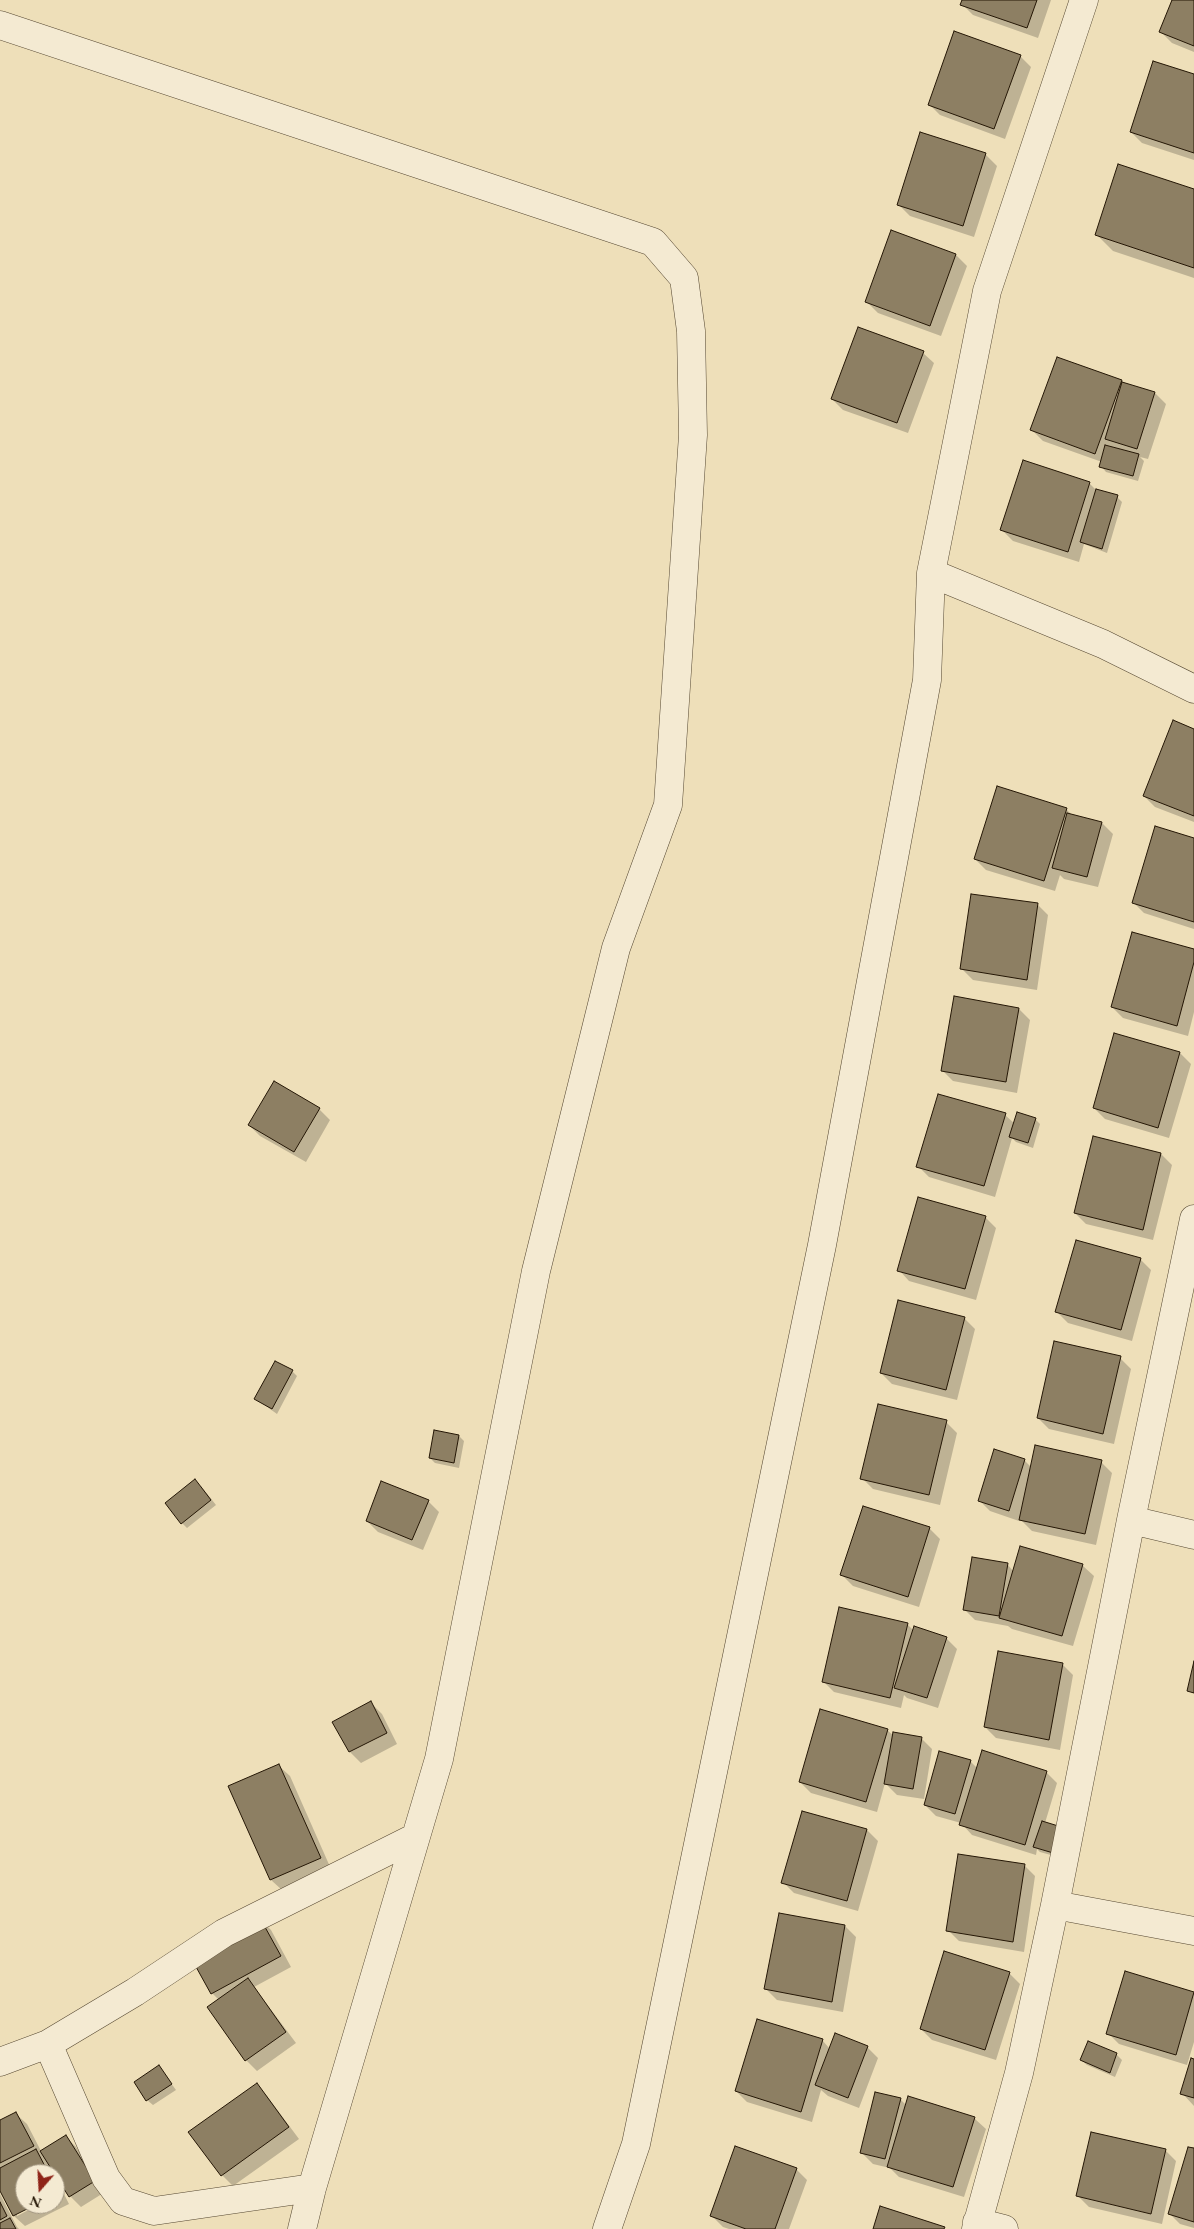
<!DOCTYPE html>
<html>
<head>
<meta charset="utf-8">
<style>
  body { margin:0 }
  #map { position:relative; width:1194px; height:2229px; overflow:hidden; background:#eedfb9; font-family:"EB Garamond",serif }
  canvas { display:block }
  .north { position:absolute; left:15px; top:2164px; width:50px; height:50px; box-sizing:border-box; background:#f4ead2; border:1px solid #a19580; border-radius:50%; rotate:199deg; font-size:14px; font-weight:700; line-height:20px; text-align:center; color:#241605 }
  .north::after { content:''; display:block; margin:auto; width:18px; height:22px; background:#8f2418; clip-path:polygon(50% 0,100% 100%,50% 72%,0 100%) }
</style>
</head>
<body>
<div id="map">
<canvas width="1194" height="2229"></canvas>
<div class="north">N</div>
</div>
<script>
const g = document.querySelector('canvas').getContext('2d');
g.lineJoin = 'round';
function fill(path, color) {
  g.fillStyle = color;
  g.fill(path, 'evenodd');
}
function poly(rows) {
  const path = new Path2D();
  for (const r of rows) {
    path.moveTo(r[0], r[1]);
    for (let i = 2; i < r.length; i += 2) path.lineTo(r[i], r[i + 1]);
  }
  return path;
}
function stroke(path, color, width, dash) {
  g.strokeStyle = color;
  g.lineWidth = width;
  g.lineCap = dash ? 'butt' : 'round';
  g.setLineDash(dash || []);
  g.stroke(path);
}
fill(poly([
  [963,0,1051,0,1038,38,973,15,962,4],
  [1173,0,1194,0,1194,52,1172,43,1161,32],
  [1020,56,1031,67,1005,139,940,115,929,104],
  [1194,76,1194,160,1142,143,1131,132],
  [921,134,986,155,997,166,974,237,910,216,899,205],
  [1194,190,1194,278,1113,251,1097,235],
  [956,255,967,266,941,336,878,313,867,302],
  [923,353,934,363,908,433,843,410,832,399],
  [1121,381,1124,384,1155,393,1166,404,1148,459,1140,457,1144,461,1138,481,1106,472,1101,466,1102,462,1043,441,1032,430],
  [1089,483,1097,491,1117,497,1122,502,1107,553,1084,544,1079,562,1013,541,1002,530],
  [1194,730,1194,822,1155,807,1144,796],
  [1066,809,1073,816,1102,823,1113,834,1098,887,1064,879,1060,875,1055,891,986,870,975,859],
  [1194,839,1194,929,1144,913,1133,902],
  [1037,904,1048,915,1037,990,973,980,962,969],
  [1194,950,1194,1012,1188,1036,1123,1018,1112,1007],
  [1019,1009,1030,1020,1017,1093,953,1081,942,1070],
  [1115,1035,1180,1053,1191,1064,1169,1138,1105,1119,1094,1108],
  [319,1109,330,1120,306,1162,260,1136,249,1125],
  [1005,1115,1015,1124,1035,1119,1040,1124,1033,1148,1016,1142,1012,1138,995,1197,929,1177,918,1166],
  [1094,1138,1161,1154,1172,1165,1153,1240,1086,1224,1075,1213],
  [985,1217,996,1228,976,1300,909,1281,899,1270],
  [1140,1259,1151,1270,1132,1341,1068,1323,1057,1312],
  [964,1318,975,1329,957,1400,892,1384,881,1373],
  [1120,1358,1131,1369,1114,1444,1049,1429,1038,1418],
  [292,1371,297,1376,277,1414,256,1399],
  [946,1422,957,1433,940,1505,873,1489,862,1478],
  [459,1436,464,1441,459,1468,435,1463,430,1458],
  [1024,1460,1032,1468,1101,1462,1112,1473,1096,1545,1032,1531,1020,1519,1019,1521,990,1511,979,1500],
  [201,1486,216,1505,187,1528,182,1523],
  [428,1501,439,1512,423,1550,378,1532,367,1521],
  [929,1528,940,1539,919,1607,853,1586,842,1575],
  [1021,1548,1083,1566,1094,1576,1073,1646,1012,1629,1008,1626,975,1620,964,1609,1007,1564,1014,1572],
  [907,1624,914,1631,946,1638,957,1649,938,1708,907,1698,904,1695,901,1708,834,1692,823,1681],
  [1062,1664,1073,1675,1060,1750,996,1738,985,1727],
  [371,1703,382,1714,397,1744,361,1763,350,1752,334,1722],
  [887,1730,894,1736,921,1738,932,1749,924,1799,897,1795,885,1783,877,1812,811,1793,800,1782],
  [970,1761,978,1769,1046,1772,1057,1783,1045,1823,1065,1859,1040,1852,1037,1849,1036,1855,972,1835,961,1823,936,1816,925,1805],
  [279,1766,290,1776,331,1869,282,1890,271,1880],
  [867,1830,878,1841,858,1911,794,1893,783,1882],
  [1024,1865,1035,1876,1024,1952,959,1941,948,1930],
  [780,1915,845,1926,856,1937,843,2012,777,2000,766,1989],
  [260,1919,271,1930,291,1967,254,1987,296,2043,257,2071,246,2060,219,2000,212,1993],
  [1126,1972,1194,1993,1194,2042,1187,2065,1119,2044,1108,2033],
  [1009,1973,1020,1984,996,2060,932,2040,921,2029],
  [822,2040,830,2049,867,2047,878,2058,859,2108,828,2096,821,2090,812,2122,747,2102,736,2091],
  [1116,2054,1122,2060,1115,2077,1087,2065,1081,2060],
  [1194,2061,1194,2106,1182,2093],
  [159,2067,176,2090,153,2105,147,2100],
  [256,2085,267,2096,299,2139,233,2186,222,2175],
  [909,2098,975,2119,986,2129,964,2197,899,2177,890,2168,873,2164,862,2153,900,2099,907,2106],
  [16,2114,27,2124,41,2151,65,2136,76,2147,105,2192,81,2207,70,2196,51,2165,49,2166,53,2174,25,2174,25,2204,35,2204,17,2213,17,2216,40,2204,55,2204,55,2196,63,2192,69,2204,25,2226,14,2216,0,2188,0,2122],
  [1165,2150,1176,2161,1162,2224,1089,2207,1078,2196],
  [1194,2150,1194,2228,1180,2224,1169,2213],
  [796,2169,807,2180,789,2229,729,2229,723,2227,712,2216],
  [55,2178,62,2190,55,2194],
  [0,2194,17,2227,19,2229,0,2229]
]), '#0003');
const building = poly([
  [962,0,1037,0,1027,28,960,5,962,0],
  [1172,0,1194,0,1194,46,1159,32,1172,0],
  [954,31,1021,55,994,129,928,105,954,31],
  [1153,61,1194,74,1194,153,1130,132,1153,61],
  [920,132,986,153,963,226,897,205,920,132],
  [1118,164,1194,189,1194,268,1095,235,1118,164],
  [891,230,956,254,930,326,865,302,891,230],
  [858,327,924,351,897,423,831,399,858,327],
  [1057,357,1122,380,1095,454,1030,430,1057,357],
  [1122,382,1155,392,1137,449,1105,439,1122,382],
  [1105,445,1139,454,1133,476,1099,467,1105,445],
  [1023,460,1090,482,1068,552,1000,530,1023,460],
  [1096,489,1118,495,1102,549,1080,542,1096,489],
  [1173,720,1194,729,1194,816,1143,796,1173,720],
  [997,786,1067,808,1044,881,974,859,997,786],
  [1067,813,1102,822,1087,877,1052,868,1067,813],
  [1155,826,1194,838,1194,922,1132,903,1155,826],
  [971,894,1038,903,1027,980,960,969,971,894],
  [1132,932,1194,949,1194,962,1177,1026,1111,1007,1132,932],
  [954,996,1019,1008,1006,1082,941,1071,954,996],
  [1114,1033,1180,1052,1158,1128,1093,1108,1114,1033],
  [274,1081,320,1108,294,1152,248,1125,274,1081],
  [938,1094,1006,1113,984,1186,916,1167,938,1094],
  [1017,1112,1036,1118,1028,1143,1009,1137,1017,1112],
  [1093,1136,1161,1153,1143,1230,1074,1213,1093,1136],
  [918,1197,986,1216,965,1289,897,1271,918,1197],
  [1076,1240,1141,1258,1121,1330,1055,1312,1076,1240],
  [898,1300,965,1317,946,1390,880,1373,898,1300],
  [1054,1341,1121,1356,1103,1434,1037,1418,1054,1341],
  [275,1361,293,1370,272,1409,254,1399,275,1361],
  [878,1404,947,1420,929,1495,860,1479,878,1404],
  [434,1430,459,1435,454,1463,429,1458,434,1430],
  [1035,1445,1102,1460,1085,1534,1019,1520,1035,1445],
  [994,1449,1025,1459,1009,1511,978,1501,994,1449],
  [195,1479,211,1500,181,1524,165,1503,195,1479],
  [381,1481,429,1500,412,1540,366,1521,381,1481],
  [863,1506,930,1527,908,1597,840,1575,863,1506],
  [1020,1546,1083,1564,1062,1636,999,1618,1020,1546],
  [972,1557,1008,1563,999,1616,963,1610,972,1557],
  [839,1607,908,1623,890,1698,822,1682,839,1607],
  [914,1626,947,1637,927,1698,894,1688,914,1626],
  [998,1651,1063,1663,1049,1740,984,1727,998,1651],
  [1194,1661,1194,1693,1187,1691,1194,1661],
  [371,1701,387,1733,349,1752,332,1722,371,1701],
  [820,1709,888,1729,866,1802,799,1782,820,1709],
  [893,1732,922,1737,913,1789,884,1784,893,1732],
  [982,1750,1047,1771,1025,1845,959,1825,982,1750],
  [939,1751,971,1760,955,1814,924,1805,939,1751],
  [279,1764,321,1858,270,1880,228,1786,279,1764],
  [802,1811,867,1829,847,1901,781,1883,802,1811],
  [1042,1821,1068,1829,1060,1855,1033,1847,1042,1821],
  [958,1854,1025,1864,1013,1942,946,1931,958,1854],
  [779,1913,845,1925,832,2002,764,1989,779,1913],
  [260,1918,281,1956,211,1994,190,1956,260,1918],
  [944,1951,1010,1972,985,2050,920,2029,944,1951],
  [1125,1971,1194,1992,1176,2055,1106,2034,1125,1971],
  [248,1978,286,2032,245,2061,207,2007,248,1978],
  [757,2019,823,2039,801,2112,735,2091,757,2019],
  [835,2033,868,2046,848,2098,815,2085,835,2033],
  [1088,2041,1117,2053,1110,2073,1080,2060,1088,2041],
  [1191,2058,1194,2059,1194,2098,1180,2094,1191,2058],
  [159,2065,172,2084,146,2101,134,2082,159,2065],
  [257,2083,289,2127,221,2176,188,2132,257,2083],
  [875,2092,901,2098,885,2159,860,2153,875,2092],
  [908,2096,975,2117,953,2187,887,2167,908,2096],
  [16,2112,34,2146,0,2163,0,2120,16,2112],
  [1091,2132,1166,2149,1151,2214,1076,2196,1091,2132],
  [66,2135,95,2181,69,2197,40,2151,66,2135],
  [735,2146,797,2168,775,2229,746,2229,710,2216,735,2146],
  [1188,2147,1194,2148,1194,2222,1168,2214,1188,2147],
  [36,2149,49,2174,25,2174,25,2204,37,2204,13,2216,0,2191,0,2168,36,2149],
  [0,2202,7,2216,0,2220,0,2202],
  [880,2206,945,2227,944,2229,873,2229,880,2206],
  [10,2218,16,2229,0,2229,0,2223,10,2218]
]);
fill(building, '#8d7f63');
stroke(building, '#241605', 1);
const minor = poly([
  [0,25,653,242,684,278,691,331,693,435,668,805,616,948,536,1271,439,1759,312,2188,302,2229],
  [931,573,1103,644,1194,689],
  [1131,1520,1194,1535],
  [1055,1905,1194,1931],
  [48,2044,106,2178,123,2201,154,2211,312,2188],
  [0,2062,48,2044,135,1992,224,1933,416,1837],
  [977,2222,1004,2229],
  [607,2229,636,2144,822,1245,927,680,931,573,987,291,1084,0],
  [976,2229,1019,2073,1055,1905,1131,1520,1194,1219]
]);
stroke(minor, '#564832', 29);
stroke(minor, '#f4ead2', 28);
</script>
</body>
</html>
